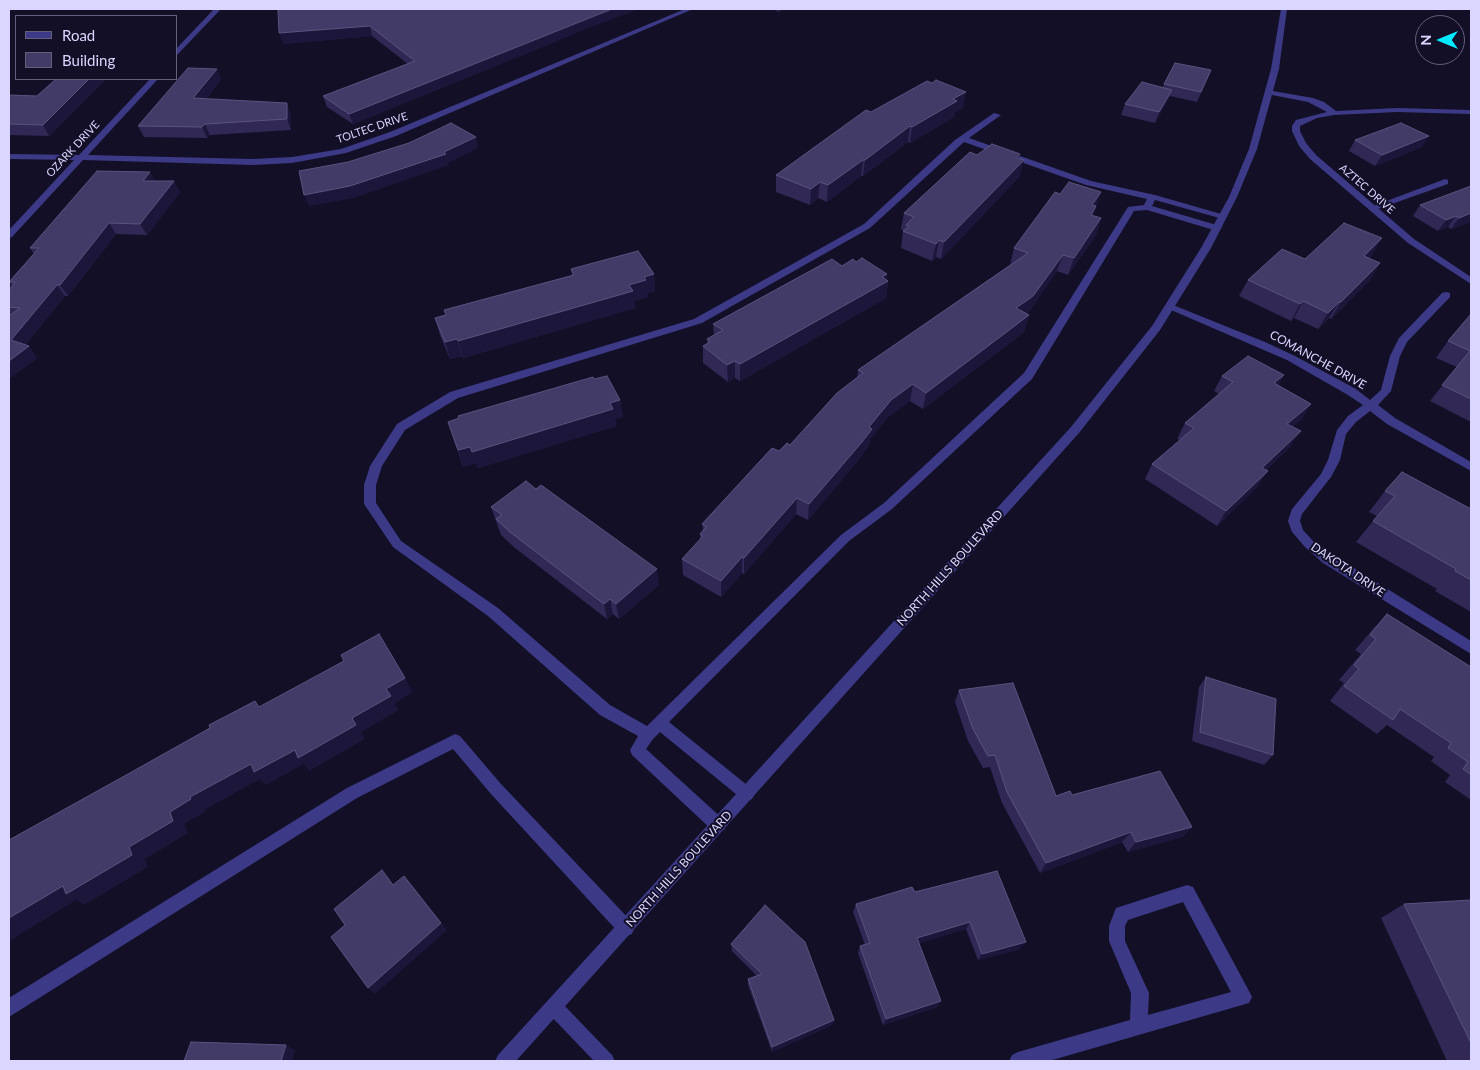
<!DOCTYPE html>
<html>
<head>
<meta charset="utf-8">
<style>
  body { margin:0 }
  #map { position:relative; width:1480px; height:1070px; overflow:hidden; background:#130f27; font-family:Lato,sans-serif }
  canvas { display:block }
  .frame { position:absolute; inset:0; border:10px solid #dad6ff; pointer-events:none }
  .legend { position:absolute; left:15px; top:15px; width:162px; height:65px; box-sizing:border-box; background:#130f27; border:1px solid #635f7d; margin:0; padding:6px 9px; list-style:none; font-size:15px; color:#dad6ff }
  .legend li { display:flex; align-items:center; gap:10px; height:25px }
  .legend b { width:25px; border:1px solid #635f7d }
  .north { position:absolute; left:1415px; top:15px; width:50px; height:50px; box-sizing:border-box; background:#130f27; border:1px solid #635f7d; border-radius:50%; rotate:270deg; font-size:14px; font-weight:700; line-height:20px; text-align:center; color:#dad6ff }
  .north::after { content:''; display:block; margin:auto; width:18px; height:22px; background:#02eaff; clip-path:polygon(50% 0,100% 100%,50% 72%,0 100%) }
</style>
</head>
<body>
<div id="map">
<canvas width="1480" height="1070"></canvas>
<div class="frame"></div>
<ul class="legend">
<li><b style="height:6px;background:#3c3a86"></b>Road</li>
<li><b style="height:14px;background:#433b67"></b>Building</li>
</ul>
<div class="north">N</div>
</div>
<script>
const g = document.querySelector('canvas').getContext('2d');
g.lineJoin = 'round';
function poly(rows) {
  const path = new Path2D();
  for (const r of rows) {
    path.moveTo(r[0], r[1]);
    for (let i = 2; i < r.length; i += 2) path.lineTo(r[i], r[i + 1]);
  }
  return path;
}
function fill(path, color) {
  g.fillStyle = color;
  g.fill(path, 'evenodd');
}
function stroke(path, color, width, dash) {
  g.strokeStyle = color;
  g.lineWidth = width;
  g.lineCap = dash ? 'butt' : 'round';
  g.setLineDash(dash || []);
  g.stroke(path);
}
function write(font, color, halo, rows, align = 'center') {
  g.font = font + ' Lato,sans-serif';
  g.lineWidth = 4;
  g.setLineDash([]);
  g.textBaseline = 'middle';
  g.strokeStyle = halo;
  g.fillStyle = color;
  for (const [text, x, y, turn = 0] of rows) {
    g.save();
    g.translate(x, y);
    g.rotate((+turn || 0) * Math.PI / 180);
    g.textAlign = isNaN(turn) ? turn : align;
    if (halo) g.strokeText(text, 0, 0);
    g.fillText(text, 0, 0);
    g.restore();
  }
}
fill(poly([
  [1445,179,1448,180,1448,184,1375,210,1372,211,1368,208,1445,179]
]), '#3c3a86');
fill(poly([
  [214,9,221,9,176,56,176,49,214,9],
  [685,9,693,9,396,136,346,153,292,163,253,165,83,160,12,237,9,238,9,230,74,160,9,159,9,154,79,155,150,79,158,79,88,155,253,159,292,157,341,149,390,132,685,9],
  [1267,90,1313,98,1324,102,1336,111,1397,108,1471,110,1471,114,1397,112,1334,115,1317,118,1300,126,1300,131,1306,143,1316,155,1414,239,1471,277,1471,284,1408,243,1310,159,1299,146,1292,131,1292,126,1296,120,1327,112,1308,102,1267,94,1267,90],
  [994,113,1001,115,969,138,1091,181,1155,195,1228,216,1223,219,1155,200,1152,206,1220,226,1222,228,1217,231,1147,210,1134,211,1032,379,892,509,849,541,669,722,752,789,755,794,752,799,747,801,742,799,660,732,653,739,646,749,724,820,726,825,724,830,718,833,712,830,632,755,630,750,638,736,600,715,488,616,393,547,364,504,364,485,370,466,397,424,450,392,694,319,864,224,955,140,994,113],
  [964,142,1086,185,1147,199,1144,205,1128,207,1024,373,884,503,841,535,647,726,610,705,498,608,401,541,376,503,376,485,382,466,405,430,458,398,702,323,870,228,964,142],
  [1446,292,1450,293,1450,297,1407,342,1400,356,1391,391,1378,405,1395,418,1471,462,1471,471,1387,424,1370,411,1356,422,1346,434,1340,460,1331,477,1302,514,1300,521,1303,530,1313,541,1333,555,1471,641,1471,654,1323,563,1305,547,1292,532,1288,521,1292,509,1321,474,1328,460,1337,430,1348,416,1363,405,1348,395,1287,360,1164,307,1169,304,1173,305,1265,342,1295,356,1356,389,1370,400,1381,390,1390,356,1399,338,1442,293,1446,292],
  [455,734,460,736,501,784,632,922,634,928,632,934,626,936,620,934,491,794,453,749,357,798,9,1017,9,998,347,788,455,734],
  [1187,885,1193,887,1249,991,1252,997,1249,1003,1049,1061,1009,1061,1012,1055,1018,1052,1130,1020,1131,993,1109,941,1109,926,1116,908,1187,885],
  [1183,902,1231,992,1148,1015,1149,993,1125,941,1125,926,1128,920,1183,902],
  [554,998,560,1001,612,1055,615,1061,594,1061,548,1013,545,1007,548,1001,554,998]
]), '#3c3a86');
fill(poly([
  [1281,9,1287,9,1279,69,1257,149,1237,197,1211,248,1160,330,1079,433,516,1061,495,1061,498,1055,1071,427,1152,326,1201,248,1229,197,1249,149,1271,69,1281,9]
]), '#3c3a86');
fill(poly([
  [278,9,576,33,353,124,327,107,323,96,408,64,372,36,283,44],
  [772,9,785,9,779,12],
  [1211,70,1197,102,1170,96,1155,123,1121,115,1125,104,1163,87,1164,84],
  [56,79,106,79,49,136,9,135,9,95,37,96],
  [221,79,206,99,291,114,291,130,210,135,207,138,144,137,138,126],
  [963,108,955,112,954,117,910,143,908,142,863,176,861,176,827,202,818,198,810,205,776,192,776,175,871,112],
  [1355,140,1422,147,1375,166,1349,151],
  [977,155,1019,158,1020,176,941,259,936,257,932,261,901,248,903,231,904,231,901,229,904,213],
  [155,181,180,192,147,235,116,234,68,296,65,296,25,345,29,346,37,358,11,377,9,376,9,290,12,286,9,282,34,254,30,248],
  [1471,186,1471,222,1451,229,1448,227,1438,231,1413,216,1420,205],
  [1096,208,1093,216,1101,218,1096,235,1068,275,1057,271,1028,313,1026,314,1029,315,1024,332,923,409,910,401,888,417,870,439,869,445,860,458,808,520,796,514,744,574,742,573,721,597,683,575,682,559,700,540,700,534,703,531,702,524,779,451,790,445,857,378,858,370,1010,265,1014,248],
  [1372,255,1369,258,1380,263,1370,280,1331,319,1329,318,1318,329,1294,318,1291,321,1239,296,1248,280,1305,259],
  [856,262,887,274,886,280,888,281,886,298,740,381,735,378,728,382,703,363,703,346,707,344,707,339,714,335,713,324,842,266],
  [571,269,654,274,655,291,647,293,648,297,634,301,635,308,463,358,462,356,450,359,440,335,435,318,572,275],
  [1471,314,1471,422,1430,401,1457,367,1436,358,1448,341],
  [1284,375,1278,385,1311,404,1301,420,1292,427,1290,447,1266,470,1258,486,1217,526,1145,479,1152,464,1180,440,1177,439,1185,423,1219,394,1214,391,1222,376],
  [594,379,620,400,623,417,615,419,616,426,478,468,476,463,463,467,448,422],
  [1385,491,1471,509,1471,612,1435,591,1437,589,1356,542,1377,516,1369,512],
  [491,507,659,585,619,619,613,614,607,619,515,548,501,535],
  [1387,614,1471,667,1471,800,1445,782,1450,775,1431,761,1434,757,1387,725,1377,734,1330,701,1344,683,1339,680,1361,654,1355,650,1373,629],
  [1206,677,1273,755,1264,765,1192,741,1199,687],
  [959,690,1056,796,1072,795,1192,827,1182,837,1128,852,1122,842,1040,873,1002,803,990,767,983,768,968,741,955,702],
  [915,892,1020,949,978,960,966,929,919,943,937,1007,883,1025,858,953,860,946,865,945,853,912,856,904],
  [1471,900,1471,1061,1447,1061,1381,918,1404,904],
  [731,944,834,1020,832,1025,772,1052,748,985,748,979,757,976,732,951]
]), '#312855');
fill(poly([
  [612,9,639,9,576,33,353,124,349,114],
  [779,9,785,9,779,12],
  [370,26,372,36,283,44,279,33],
  [217,69,221,79,198,109,193,98],
  [89,79,106,79,49,136,43,125],
  [1172,90,1168,100,1155,123,1159,112],
  [966,92,963,108,955,112,954,117,910,143,912,127],
  [287,103,291,114,291,130,287,119],
  [205,124,210,135,207,138,202,127],
  [910,126,908,142,863,176,865,160],
  [1429,136,1422,147,1375,166,1382,155],
  [476,137,478,148,448,163,449,165,354,198,309,206,304,195,444,152],
  [1020,154,1017,167,1024,160,1020,176,941,259,944,242],
  [863,160,861,176,827,202,828,185],
  [150,172,156,183,143,181],
  [174,181,180,192,147,235,140,224],
  [820,182,818,198,810,205,811,189],
  [1101,192,1096,208,1091,223,1092,205],
  [1471,213,1471,222,1451,229,1459,218],
  [1456,216,1448,227,1438,231,1446,220],
  [1101,218,1096,235,1068,275,1074,258],
  [109,223,116,234,68,296,60,285],
  [1382,238,1372,255,1354,273,1364,256],
  [939,240,936,257,932,261,936,244],
  [1063,255,1057,271,1028,313,1011,325,1016,308],
  [1380,263,1370,280,1331,319,1341,302],
  [654,274,655,291,647,293,648,297,634,301,635,308,463,358,458,341,629,285,644,277],
  [887,274,886,282,888,281,886,298,740,381,740,364],
  [57,285,65,296,20,351,11,340],
  [1303,301,1294,318,1291,321,1300,304],
  [1339,302,1329,318,1318,329,1328,313],
  [1029,315,1024,332,923,409,926,393],
  [457,339,462,356,450,359,445,342],
  [29,346,37,358,11,377,9,374,9,361],
  [735,361,735,378,728,382,727,365],
  [1284,375,1274,391,1274,383],
  [913,384,910,401,888,417,870,439,869,445,860,458,808,520,809,504,869,427,891,400],
  [620,400,623,417,615,419,616,426,478,468,472,452],
  [1311,404,1301,420,1277,439,1287,424],
  [1301,431,1290,447,1252,483,1262,468],
  [470,447,476,463,463,467,458,450],
  [1268,471,1258,486,1217,526,1226,511],
  [797,498,796,514,744,574,744,558],
  [742,557,742,573,721,597,721,581],
  [657,569,659,585,619,619,616,604],
  [610,599,613,614,607,619,604,604],
  [405,678,413,692,395,703,399,710,361,732,365,739,309,771,304,764,266,785,260,779,204,810,205,812,184,824,188,833,145,859,148,867,84,905,76,900,9,941,9,918,129,847,170,812,190,797,251,764,352,718,386,689],
  [1192,827,1182,837,1128,852,1136,842],
  [1131,832,1122,842,1040,873,1046,863],
  [404,876,447,930,375,994,368,988],
  [970,922,966,929,914,945,917,938],
  [1026,942,1020,949,978,960,982,954],
  [941,1001,937,1007,883,1025,886,1019],
  [834,1020,832,1025,772,1052,772,1047],
  [286,1045,295,1050,292,1061,281,1061]
]), '#1d163b');
const building = poly([
  [278,9,612,9,349,114,323,96,415,61,370,26,279,33,278,9],
  [1175,63,1211,70,1201,92,1164,84,1175,63],
  [188,68,217,69,193,98,287,103,287,119,205,124,202,127,138,126,188,68],
  [56,79,89,79,43,125,9,124,9,95,37,96,56,79],
  [936,80,966,92,953,99,957,101,912,127,910,126,865,160,863,160,828,185,820,182,811,189,776,175,866,110,871,112,927,81,932,83,936,80],
  [1142,82,1172,90,1159,112,1125,104,1142,82],
  [451,123,476,137,444,152,446,154,350,186,304,195,299,171,348,162,409,143,451,123],
  [1401,123,1429,136,1382,155,1355,140,1401,123],
  [992,144,1020,154,1017,158,1024,160,944,242,939,240,936,244,903,231,909,226,906,225,914,217,904,213,970,152,977,155,992,144],
  [97,171,150,172,143,181,174,181,140,224,109,223,60,285,57,285,11,340,29,346,9,361,9,316,20,308,9,307,9,290,15,282,9,282,39,248,30,248,97,171],
  [1069,182,1101,192,1092,205,1096,206,1091,215,1101,218,1074,258,1063,255,1033,296,1016,308,1029,315,926,393,913,384,891,400,869,427,872,429,862,442,809,504,797,498,744,558,742,557,721,581,682,559,703,536,700,534,706,527,702,524,772,448,779,451,787,443,790,445,837,393,863,373,858,370,1028,253,1014,248,1055,192,1060,194,1069,182],
  [1471,186,1471,213,1459,218,1456,216,1446,220,1420,205,1471,186],
  [1344,223,1382,238,1364,256,1380,263,1341,302,1339,302,1328,313,1303,301,1300,304,1248,280,1282,249,1305,259,1344,223],
  [638,251,654,274,644,277,646,280,629,285,633,291,458,341,457,339,445,342,435,318,446,315,444,310,574,275,571,269,638,251],
  [862,258,887,274,882,277,888,281,740,364,735,361,727,365,703,346,710,342,707,339,723,330,713,324,832,259,842,266,853,259,856,262,862,258],
  [1471,314,1471,399,1442,385,1470,351,1448,341,1471,314],
  [1248,356,1284,375,1274,383,1311,404,1287,424,1301,431,1262,468,1268,471,1226,511,1152,464,1194,428,1185,423,1233,382,1222,376,1248,356],
  [607,376,620,400,610,403,613,409,472,452,470,447,458,450,448,422,459,418,458,416,593,377,594,379,607,376],
  [1402,472,1471,509,1471,580,1455,571,1456,569,1373,521,1395,496,1385,491,1402,472],
  [526,481,536,489,541,485,657,569,616,604,610,599,604,604,510,532,496,519,502,515,491,507,526,481],
  [1387,614,1471,667,1471,775,1463,769,1468,762,1448,748,1451,743,1400,709,1393,720,1344,686,1359,669,1354,665,1376,639,1370,635,1387,614],
  [379,634,405,678,386,689,391,696,352,718,356,725,298,758,295,750,254,772,251,764,190,797,191,799,170,812,173,821,129,847,132,855,66,894,63,886,9,918,9,840,128,774,210,728,209,725,255,701,259,707,344,661,341,655,379,634],
  [1206,677,1276,699,1273,755,1200,732,1206,677],
  [1013,683,1056,796,1070,791,1072,795,1160,771,1192,827,1136,842,1131,832,1046,863,1007,792,995,755,988,756,973,729,959,690,1013,683],
  [382,870,393,885,404,876,441,923,368,988,331,937,345,925,334,909,382,870],
  [997,871,1026,942,982,954,970,922,917,938,941,1001,886,1019,860,946,870,943,856,904,912,887,915,892,997,871],
  [1471,900,1471,1043,1404,904,1471,900],
  [765,905,805,942,834,1020,772,1047,748,979,762,974,731,944,765,905],
  [191,1042,286,1045,281,1061,184,1061,191,1042]
]);
fill(building, '#433b67');
stroke(building, '#5b537f', 1);
write('11px', '#dad6ff', '#130f27', [
  ["TOLTEC DRIVE",372,128,-19],
  ["OZARK DRIVE",73,149,-47],
  ["AZTEC DRIVE",1367,189,41]
]);
write('12px', '#dad6ff', '#130f27', [
  ["COMANCHE DRIVE",1318,360,29],
  ["NORTH HILLS BOULEVARD",950,568,-48],
  ["DAKOTA DRIVE",1348,570,34],
  ["NORTH HILLS BOULEVARD",679,869,-48]
]);
</script>
</body>
</html>
